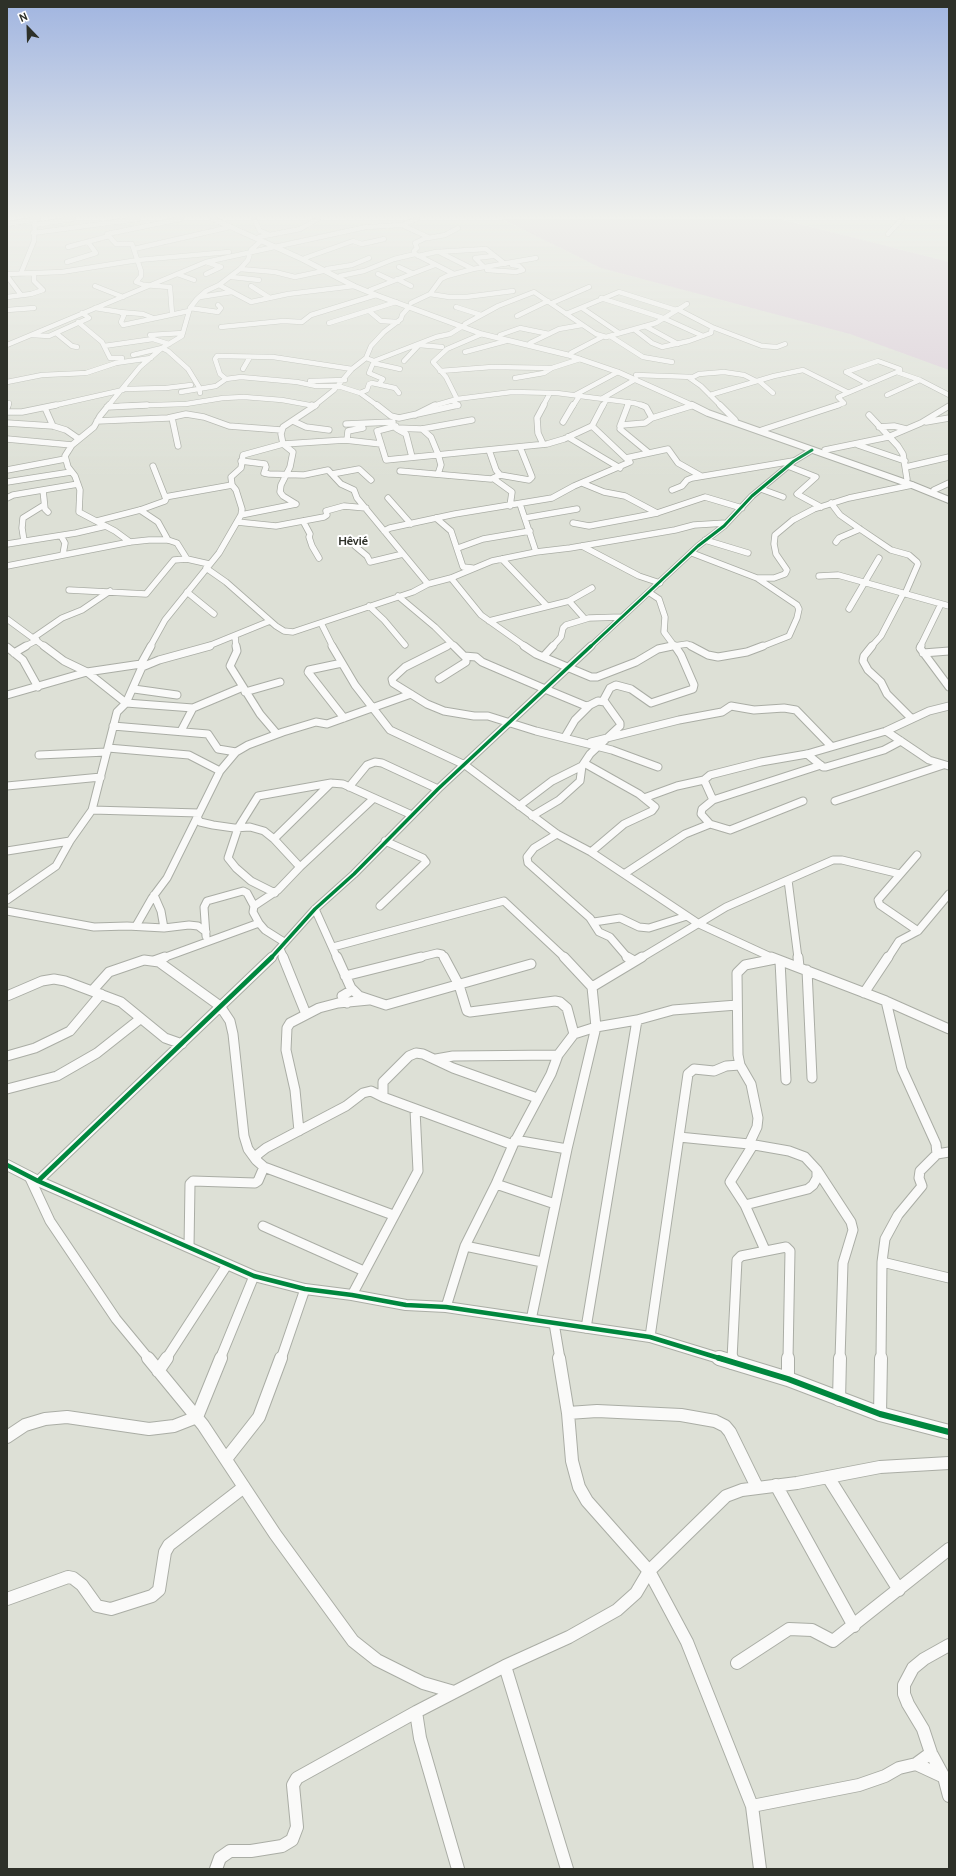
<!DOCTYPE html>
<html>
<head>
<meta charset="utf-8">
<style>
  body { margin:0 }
  #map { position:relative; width:956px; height:1876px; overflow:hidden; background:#dde0d6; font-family:Cabin,sans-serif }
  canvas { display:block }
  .frame { position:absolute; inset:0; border:8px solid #2e3129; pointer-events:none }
  .north { position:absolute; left:8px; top:8px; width:40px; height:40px; -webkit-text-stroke:3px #fff; paint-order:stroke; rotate:337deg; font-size:11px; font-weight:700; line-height:16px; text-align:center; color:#2e3129 }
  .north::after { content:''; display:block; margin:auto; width:14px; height:18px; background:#2e3129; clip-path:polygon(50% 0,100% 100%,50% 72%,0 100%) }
</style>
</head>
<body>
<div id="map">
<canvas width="956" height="1876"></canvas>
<div class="frame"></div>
<div class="north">N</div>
</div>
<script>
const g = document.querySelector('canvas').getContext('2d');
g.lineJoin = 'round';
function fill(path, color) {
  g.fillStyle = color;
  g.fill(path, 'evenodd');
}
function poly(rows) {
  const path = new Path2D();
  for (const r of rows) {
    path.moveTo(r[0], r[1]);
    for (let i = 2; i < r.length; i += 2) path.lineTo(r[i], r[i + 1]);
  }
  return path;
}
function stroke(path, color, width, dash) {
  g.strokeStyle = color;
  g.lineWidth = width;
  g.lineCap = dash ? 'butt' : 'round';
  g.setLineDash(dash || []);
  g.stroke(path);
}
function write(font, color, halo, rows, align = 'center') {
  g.font = font + ' Cabin,sans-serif';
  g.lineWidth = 4;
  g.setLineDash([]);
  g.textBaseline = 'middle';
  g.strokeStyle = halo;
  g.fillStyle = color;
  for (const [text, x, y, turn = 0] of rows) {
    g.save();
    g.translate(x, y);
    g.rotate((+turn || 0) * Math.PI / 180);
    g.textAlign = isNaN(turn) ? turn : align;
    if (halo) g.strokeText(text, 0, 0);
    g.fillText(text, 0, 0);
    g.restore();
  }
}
fill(poly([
  [502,219,780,219,949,262,949,370,850,334,601,268]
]), '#dbccd8');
const minorFar4 = poly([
  [254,219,260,231,268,234],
  [7,224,38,219],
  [34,225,73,219],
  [402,225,428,237,415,243,417,248,414,251,415,254,454,274],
  [33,233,138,219],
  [888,234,902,219],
  [259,237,300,229,318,219],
  [428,238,445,235,458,228],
  [68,247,109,236],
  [134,249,230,227],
  [439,252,473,269],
  [418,256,436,252,486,249,505,264],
  [305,258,353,241,362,244,384,239],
  [67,262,96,253,88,242],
  [206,262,221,267,206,274],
  [399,267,412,273],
  [484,267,475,258,493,256],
  [240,269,275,272,295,277,323,271],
  [327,269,352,265,369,258],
  [487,270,516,272,523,270,519,266,512,265],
  [21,273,34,241,35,220],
  [7,274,62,272,138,260,229,252],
  [177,274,194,280],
  [378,274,393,281],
  [7,276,21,295],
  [340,276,364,271,394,259,415,254],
  [232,277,259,280],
  [397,279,411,286],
  [219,285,251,302,288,294,354,286],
  [95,286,123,297],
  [251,286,270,298],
  [370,290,435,265],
  [430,294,449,297,466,297,513,291],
  [7,297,31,294,43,290,34,281,34,273],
  [200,297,232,292],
  [601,298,663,318,703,336],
  [411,303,430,294,441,279,447,276,473,269,536,258],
  [552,303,589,287],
  [456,307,481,315],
  [95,308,120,312,124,315,121,322,123,325,189,311],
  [190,308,218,312,221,308,218,305],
  [582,308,619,333],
  [7,310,34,308],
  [369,311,381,321,398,322],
  [120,312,143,314,153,318],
  [172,314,170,287,144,285,136,282,141,276,141,271,132,244,116,244,107,234,181,219],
  [566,314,619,292,676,310],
  [517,316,548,301],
  [78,322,102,342,110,358,122,358],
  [329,323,396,302],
  [465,324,498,306,534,292,596,334,606,337,656,323,687,304],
  [645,326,678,344],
  [221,327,283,321,302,322,311,315,376,295],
  [712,327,762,346,777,347,785,344],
  [635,330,652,343,662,347,689,341,711,333,712,327,677,309],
  [56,333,72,346,77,347],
  [32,335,49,336,89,318,82,313],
  [150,335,183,333],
  [500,335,520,328,549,334],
  [610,336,643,357,672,362],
  [530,343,559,329,582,325],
  [7,345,206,262,366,227,402,225,417,219],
  [104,346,153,339,169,344],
  [465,352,506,341],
  [571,353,602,337],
  [133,355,162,348,168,351,188,369,199,387,200,393],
  [366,358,374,361,436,337,450,334,463,326],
  [374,361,369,373,383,379,379,384],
  [404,361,419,345,442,347],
  [373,363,400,369],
  [243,369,250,357],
  [440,371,492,367,552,368,580,359],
  [846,372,878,361,900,369,900,372],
  [846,372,868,384],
  [636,375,693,377,699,374,724,372,744,375,756,381],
  [688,377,701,386,721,406],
  [515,378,544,373,552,368],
  [226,379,220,374,215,359,217,356,273,357,352,369],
  [920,380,949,395],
  [310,381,345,380],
  [759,381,773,393],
  [7,382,42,375,86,373,116,363,151,358],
  [124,389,166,388,191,385],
  [181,392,216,386,226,379,241,377,297,382,316,386,338,386,360,393,378,406],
  [360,393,367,390,369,384,372,383,395,388,399,393],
  [575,395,618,372],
  [710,395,774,376,803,370,847,392],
  [603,398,636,379],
  [457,399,446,377,433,362,447,349,482,334],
  [453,400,458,406,456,406],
  [8,406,9,403],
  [52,406,123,390],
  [108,406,140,367,162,348,182,336,190,308,197,299,206,291,219,285,240,269,248,260,251,250,261,241],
  [120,406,186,404,223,398,244,397,282,400,315,406],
  [314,406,334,390,352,369,366,358,371,346,384,332,401,319,402,315,409,307],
  [433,406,457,399,512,392,557,393,634,403,644,406],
  [543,406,550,393],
  [573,406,580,395],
  [603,406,607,399],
  [627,406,629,402],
  [689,406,691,406],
  [835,406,844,403,838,397,897,372,920,380,887,395]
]);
const minorFar3 = poly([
  [109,405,100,416,94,427,72,445,65,456,68,467,75,476,80,490,79,512,115,531,130,542],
  [312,405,315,406],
  [377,405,391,416,399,418,458,405],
  [641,405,646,407,652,418,645,423,622,425,620,429,649,453],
  [720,405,735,420],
  [107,407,147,405],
  [7,408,8,405],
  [45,408,53,426],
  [7,412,22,412,56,405],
  [415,415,435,405],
  [869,415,898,446,903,454,907,479],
  [172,418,178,446],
  [652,418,691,406],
  [97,421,168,418,186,414,204,417,229,426,281,430],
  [293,421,306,427,329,430],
  [563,422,573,405],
  [926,422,949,418],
  [7,423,53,426,66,430,79,439],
  [346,424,393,422],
  [592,426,603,405],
  [620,426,628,405],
  [879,427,894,426,906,429],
  [396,428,422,429,472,420],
  [397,429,406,434,412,457],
  [422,429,431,437,438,454,441,465,438,474],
  [762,430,838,405],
  [568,437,620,468],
  [7,439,72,445],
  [347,440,348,431,363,428],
  [283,444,293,452,290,467,281,485,280,492,283,496,296,504],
  [284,444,345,440,381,444],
  [543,444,538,433,537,418,544,405],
  [858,445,905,461],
  [489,450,496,470,500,475],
  [825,450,888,437,921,423,949,406],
  [626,458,668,449,678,463,701,476],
  [241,461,265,464,266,467,264,473,269,474,304,475,328,470,341,484,354,490,357,498,428,584],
  [788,466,816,477,797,494,821,507],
  [906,467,949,457],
  [7,470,65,459],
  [400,471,491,479,500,475,529,480,532,477,520,447],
  [332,474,359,469,371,480],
  [494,479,512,492,510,506],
  [7,482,71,472],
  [582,483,604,492,625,496,657,513],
  [761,489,783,497],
  [43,490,45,509,48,512],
  [672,490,682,486,687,480,692,478,793,461],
  [934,490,949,483],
  [165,497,232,485],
  [7,498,13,495,78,484],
  [388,498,411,524],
  [831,503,840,515,860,529,891,550,909,555,917,562,918,564,905,594],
  [520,504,536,552],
  [140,510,158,522,168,540],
  [241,515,296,504],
  [436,518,451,531,463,567,472,568],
  [525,518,577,509],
  [97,521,140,510,165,501,166,499,153,466],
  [303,521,310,534,309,537,312,546,319,558],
  [237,522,276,526,324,517,327,515,326,511,344,506,366,508],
  [573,523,589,526,637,517,657,513,705,497,742,508],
  [384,531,390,528,455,514,552,498,574,486,630,462,592,426,564,439,547,444,386,460,377,431,396,426],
  [61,536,65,543,63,554],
  [705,540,748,553],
  [24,541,22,528,23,518,44,505],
  [836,542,839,538,860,529],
  [7,544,76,533,106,526],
  [355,546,367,556,370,562,403,554],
  [582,546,639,576,660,583],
  [458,548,483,539,530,531],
  [692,553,757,578,797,605,799,609,797,618,789,636,761,647],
  [502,559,547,606],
  [7,566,130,542,149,540,168,540,177,543,187,559],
  [206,568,226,582,276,626,284,631,293,632,413,592,428,584,451,578,492,561,536,552,570,548,675,530,694,525,726,523],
  [819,576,838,575,949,606],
  [451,578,481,615,526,647],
  [757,578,774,578,785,574,787,570,776,554,774,544,775,535,793,520,814,509,849,498,912,485],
  [69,590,146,594,174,560,187,559,209,564],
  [187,592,214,614],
  [650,593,659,599,665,617,664,632,675,647],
  [398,596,435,627,455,647],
  [569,601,585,619],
  [369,606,384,620,405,645],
  [849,609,879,558],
  [7,619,45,647],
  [489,621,569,601,592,588],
  [321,623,333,647],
  [235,636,236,647],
  [33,638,62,618,82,610,110,591],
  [24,647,37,640],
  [150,647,165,620,219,553,241,515,242,509,236,490,232,485,231,477,241,468,243,455,283,444,281,434,283,427,316,405],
  [206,647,270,621],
  [445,647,451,644],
  [552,647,561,637,563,628,566,625,589,618,622,617],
  [590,647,698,546,724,526,752,496,794,461,812,450],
  [667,647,687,644,693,647],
  [871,647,881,636,903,594],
  [920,647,941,604]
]);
const minorFar2 = poly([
  [44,646,64,661,87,672,126,703,193,708],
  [236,646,237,651,230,666,260,714,277,734],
  [332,646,355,685,390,730,465,765,557,834,591,852,699,924,773,958],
  [447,646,405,667,392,679,393,683,427,704,444,711,474,716,488,716,536,731,612,750,658,767],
  [454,646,464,656,476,657,482,662,545,689,586,706,590,705],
  [524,646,536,654,591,677,597,677,636,662,658,649,672,646],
  [691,646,708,655,718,657,747,652,763,646],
  [872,646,864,656,863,661,868,670,881,682,887,694,911,718],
  [921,646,920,648,949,687],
  [7,647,23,660,38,687],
  [14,653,26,646],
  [923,653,949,651],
  [543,657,553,646],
  [342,663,309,670,308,672,344,718],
  [142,667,159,660,210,646],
  [439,679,466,662,466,657],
  [134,689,177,695],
  [245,692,280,682],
  [7,695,87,672,141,664],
  [603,701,610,688,616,685,631,689,651,703,693,689,694,685,681,655,675,646],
  [113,726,208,734,218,749,236,752],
  [181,731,193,708,243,687],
  [886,731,929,760,949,766],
  [591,742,679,720,722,712,731,706,754,710,784,708,796,710,831,746],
  [108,748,189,755,220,771],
  [807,754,823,767,826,767,884,750,901,741],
  [39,755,107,752],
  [584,763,639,794,655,807,652,811,624,824,591,852],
  [7,786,101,777],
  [349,787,367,765,375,762,382,763,438,789],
  [644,798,677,786,704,780],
  [713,800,704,780,710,775,761,762,807,754,886,731,929,711,949,706],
  [803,801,730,830,710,824,701,814,702,809,713,800,821,765],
  [835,801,943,765],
  [519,806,552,781,582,766],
  [92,810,199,813],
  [532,816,559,800,580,781,582,766,590,754,620,726,620,723,605,702,598,701,590,705,575,720,565,737],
  [198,819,200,822,213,825,234,828,250,827,264,831,274,839,300,867],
  [557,834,534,848,527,857,528,863,590,918,599,932,610,937,628,958],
  [274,839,331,783,343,784,412,815],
  [7,851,70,841],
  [917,855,878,900,880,905,918,931],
  [624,874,685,834,710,824],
  [788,880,798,958],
  [275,893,251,881,236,868,228,858,238,828,258,796,331,783],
  [154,895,161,911,164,928],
  [7,900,56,866,70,841,92,810,117,712,126,703,142,667,141,664,151,646],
  [380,906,426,862,423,858,385,841],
  [315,909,337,958],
  [7,911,94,927,127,926,164,928,189,925,198,926,206,932],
  [594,922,620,918,639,927,649,928,687,916],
  [136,926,152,898,167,878,220,771,236,752,248,745,283,732,316,722,327,724,411,694],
  [206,936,204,907,207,901,243,891,247,893,254,906],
  [284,942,265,930,259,923,253,912,254,906,278,890,300,867,374,798],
  [333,947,504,901,565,958],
  [280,949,284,958],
  [163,958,259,923],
  [271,958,315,909,354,874,438,789,591,646],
  [417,958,437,953,442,954,444,958],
  [641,958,726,907,833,860,842,860,900,874],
  [888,958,899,941,918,931,949,894]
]);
const minorFar1 = poly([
  [283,957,306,1014],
  [337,957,351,988,359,996,386,1005,531,964],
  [444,957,459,985,467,1011,470,1012,555,1001,560,1002,567,1008,574,1034],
  [627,957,634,961],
  [771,957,886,1001,949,1029],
  [798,957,799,967],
  [154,961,165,957],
  [780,961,786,1080],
  [807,970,812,1078],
  [345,976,421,957],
  [592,987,642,957],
  [92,991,109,972,144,960,159,962,220,1006,230,1021,233,1034,244,1136,248,1149,256,1160],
  [864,993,888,957],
  [7,996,42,981,54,979,65,981,121,1002,165,1038,182,1044],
  [347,1003,342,996,352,990],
  [7,1056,35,1048,70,1031,101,994],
  [436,1059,453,1056,558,1055],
  [7,1089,57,1076,97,1053,140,1019],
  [383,1097,371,1091,363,1093,346,1106,266,1148,257,1155,256,1160,264,1167,393,1215],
  [299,1131,295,1090,286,1050,287,1028,290,1023,319,1008,338,1003,369,1000],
  [679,1137,749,1144,789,1151,805,1157,817,1170,851,1222,853,1230,843,1263,840,1359],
  [515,1140,567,1149],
  [749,1144,757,1127,758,1118,751,1084,740,1065,738,1055,737,973,745,965,775,959],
  [513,1145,383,1097,383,1082,409,1056,416,1053,423,1054,453,1068,537,1098],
  [753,1145,730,1182,745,1205,765,1250],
  [937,1154,949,1152],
  [29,1176,50,1221,116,1319,149,1359],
  [38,1181,272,957],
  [496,1184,555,1204],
  [745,1205,808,1189,813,1185,817,1178,817,1170],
  [263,1226,364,1271],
  [465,1246,542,1262],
  [189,1247,190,1184,193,1181,255,1183,258,1181,264,1167],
  [882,1262,949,1278],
  [352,1295,418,1171,415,1110],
  [446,1307,465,1246,496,1184,513,1145,551,1074,558,1055,574,1034,596,1027,637,1020,673,1010,737,1005],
  [531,1320,567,1149,596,1027,592,987,564,957],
  [554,1323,560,1359],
  [586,1328,637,1020],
  [650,1337,688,1074,694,1069,714,1071,726,1066,740,1065],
  [166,1359,227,1265],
  [220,1359,254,1276],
  [281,1359,305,1289],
  [732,1359,737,1260,741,1256,786,1247,790,1251,788,1359],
  [881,1359,882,1262,885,1239,898,1215,922,1186,919,1178,920,1171,937,1154,936,1144,902,1069,886,1001]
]);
const minor = poly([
  [148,1358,203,1425,275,1534,353,1641,377,1660,423,1683,454,1692],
  [559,1358,568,1413,572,1461,579,1487,587,1501,649,1571,687,1642,752,1806,859,1785,885,1776,899,1768,916,1764,931,1753],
  [732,1363,732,1358],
  [158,1371,167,1358],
  [788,1379,788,1358],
  [839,1400,840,1358],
  [568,1413,597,1411,681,1415,715,1421,725,1426,730,1432,757,1487],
  [880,1414,881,1358],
  [7,1437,25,1425,45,1419,67,1417,149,1429,174,1426,197,1417,221,1358],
  [226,1459,259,1417,281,1358],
  [828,1477,899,1590],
  [776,1485,854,1626],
  [7,1599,68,1577,73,1578,82,1585,97,1606,111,1609,152,1596,159,1590,165,1552,169,1545,244,1487],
  [949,1645,924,1659,913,1668,904,1685,904,1694,908,1704,923,1729,931,1753,944,1777,949,1796],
  [737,1663,789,1629,812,1630,833,1641,949,1549],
  [505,1666,567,1869],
  [416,1712,420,1738,458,1869],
  [916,1764,944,1777],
  [752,1806,760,1869],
  [216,1869,220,1858,230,1851,251,1851,282,1846,292,1840,297,1827,293,1785,297,1778,416,1712,505,1666,569,1637,617,1610,636,1593,649,1571,726,1496,742,1490,797,1483,880,1467,949,1463]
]);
const tertiaryFar3 = poly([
  [213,219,302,259,354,286,376,295,482,334,568,355,618,372,694,406]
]);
const tertiaryFar2 = poly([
  [692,405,708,413,912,485,949,500]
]);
const tertiaryFar1 = poly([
  [7,1165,38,1181,254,1276,305,1289,352,1295,406,1305,446,1307,650,1337,722,1359]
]);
const tertiary = poly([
  [719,1358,788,1379,880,1414,949,1432]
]);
stroke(minorFar4, '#aaada5', 5.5);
stroke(minorFar3, '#aaada5', 7);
stroke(minorFar2, '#aaada5', 9);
stroke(minorFar1, '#aaada5', 11);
stroke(minor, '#aaada5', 14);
stroke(tertiaryFar3, '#aaada5', 6);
stroke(tertiaryFar2, '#aaada5', 8);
stroke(tertiaryFar1, '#aaada5', 12);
stroke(tertiary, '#aaada5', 16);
stroke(minorFar4, '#fafaf9', 4.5);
stroke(minorFar3, '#fafaf9', 5.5);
stroke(minorFar2, '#fafaf9', 7);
stroke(minorFar1, '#fafaf9', 9);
stroke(minor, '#fafaf9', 12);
stroke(tertiaryFar3, '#fafaf9', 5);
stroke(tertiaryFar2, '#fafaf9', 6);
stroke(tertiaryFar1, '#fafaf9', 10);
stroke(tertiary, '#fafaf9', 14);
stroke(poly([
  [590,647,698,546,724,526,752,496,794,461,812,450]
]), '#00873e', 3);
stroke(poly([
  [271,958,315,909,354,874,438,789,591,646]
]), '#00873e', 3.5);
stroke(poly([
  [7,1165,38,1181,254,1276,305,1289,352,1295,406,1305,446,1307,650,1337,722,1359],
  [38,1181,272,957]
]), '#00873e', 4.5);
stroke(poly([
  [719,1358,788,1379,880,1414,949,1432]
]), '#00873e', 6);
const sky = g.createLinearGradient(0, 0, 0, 482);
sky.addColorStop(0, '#a1b5e0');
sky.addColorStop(0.45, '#f0f1ed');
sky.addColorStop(1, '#f0f1ed00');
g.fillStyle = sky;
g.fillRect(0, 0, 956, 482);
write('bold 12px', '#2e3129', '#fff', [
  ["Hêvié",353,541]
]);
</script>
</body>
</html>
